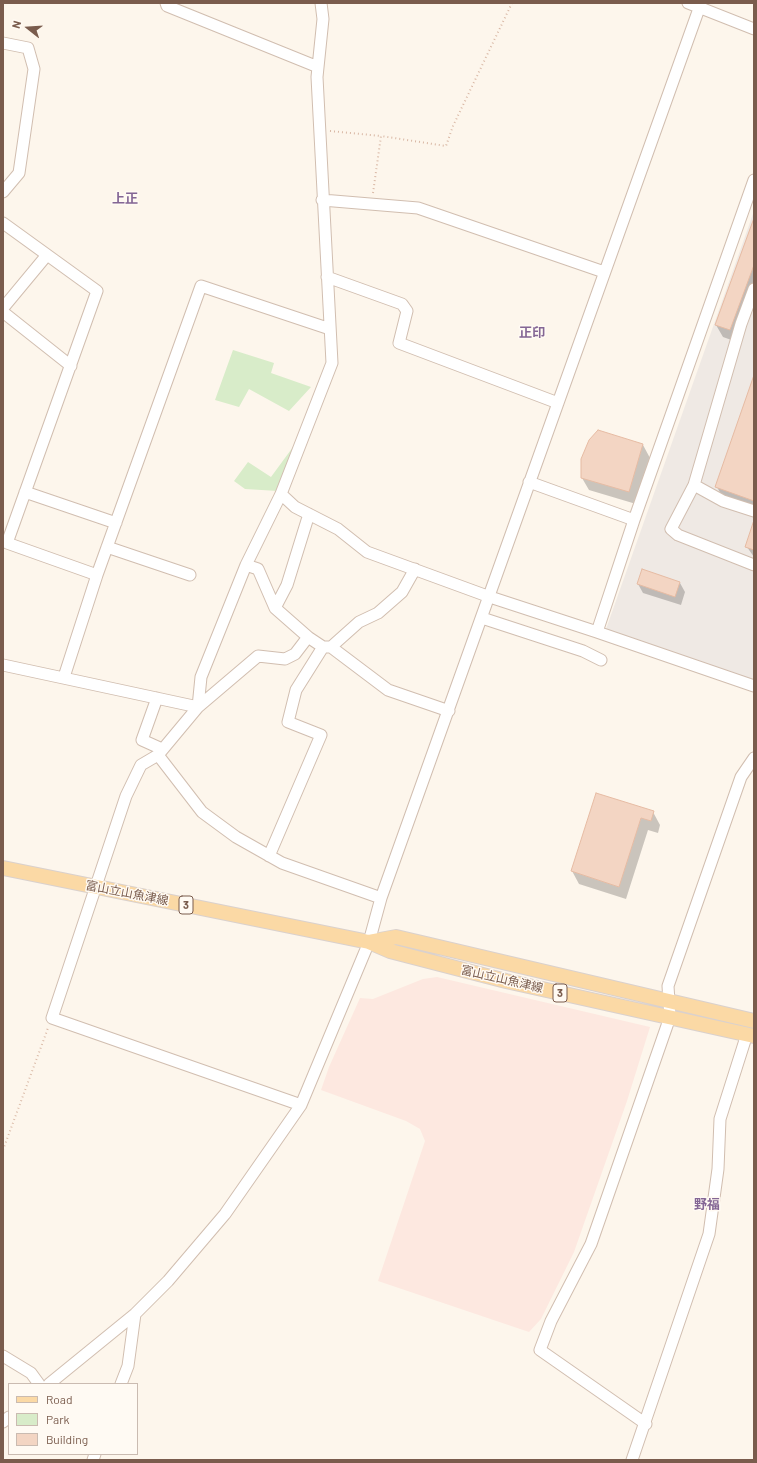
<!DOCTYPE html>
<html>
<head>
<meta charset="utf-8">
<style>
  body { margin:0 }
  #map { position:relative; width:757px; height:1463px; overflow:hidden; background:#fdf6ec; font-family:Barlow,sans-serif }
  canvas { display:block }
  .frame { position:absolute; inset:0; border:4px solid #7a5c4d; pointer-events:none }
  .legend { position:absolute; left:8px; top:1383px; width:130px; height:72px; box-sizing:border-box; background:#fffaf3; border:1px solid #cabbb1; margin:0; padding:5px 7px; list-style:none; font-size:12px; color:#7a5c4d }
  .legend li { display:flex; align-items:center; gap:8px; height:20px }
  .legend b { width:20px; border:1px solid #cabbb1 }
  .north { position:absolute; left:8px; top:8px; width:40px; height:40px; -webkit-text-stroke:3px #fffaf3; paint-order:stroke; rotate:287deg; font-size:11px; font-weight:700; line-height:16px; text-align:center; color:#7a5c4d }
  .north::after { content:''; display:block; margin:auto; width:14px; height:18px; background:#7a5c4d; clip-path:polygon(50% 0,100% 100%,50% 72%,0 100%) }
</style>
</head>
<body>
<div id="map">
<canvas width="757" height="1463"></canvas>
<div class="frame"></div>
<ul class="legend">
<li><b style="height:5px;background:#fbd9a5"></b>Road</li>
<li><b style="height:11px;background:#d8ecc9"></b>Park</li>
<li><b style="height:11px;background:#f3d5c3"></b>Building</li>
</ul>
<div class="north">N</div>
</div>
<script>
const g = document.querySelector('canvas').getContext('2d');
g.lineJoin = 'round';
function fill(path, color) {
  g.fillStyle = color;
  g.fill(path, 'evenodd');
}
function poly(rows) {
  const path = new Path2D();
  for (const r of rows) {
    path.moveTo(r[0], r[1]);
    for (let i = 2; i < r.length; i += 2) path.lineTo(r[i], r[i + 1]);
  }
  return path;
}
function stroke(path, color, width, dash) {
  g.strokeStyle = color;
  g.lineWidth = width;
  g.lineCap = dash ? 'butt' : 'round';
  g.setLineDash(dash || []);
  g.stroke(path);
}
function write(font, color, halo, rows, align = 'center') {
  g.font = font + ' Barlow,"Noto Sans JP",sans-serif';
  g.lineWidth = 3;
  g.setLineDash([]);
  g.textBaseline = 'middle';
  g.strokeStyle = halo;
  g.fillStyle = color;
  for (const [text, x, y, turn = 0] of rows) {
    g.save();
    g.translate(x, y);
    g.rotate((+turn || 0) * Math.PI / 180);
    g.textAlign = isNaN(turn) ? turn : align;
    if (halo) g.strokeText(text, 0, 0);
    g.fillText(text, 0, 0);
    g.restore();
  }
}
fill(poly([
  [437,977,650,1027,627,1101,574,1252,541,1319,529,1332,378,1281,425,1141,420,1129,406,1121,321,1090,329,1067,360,998,373,999,423,979]
]), '#fde8e0');
fill(poly([
  [754,211,754,680,606,629]
]), '#efe9e4');
fill(poly([
  [233,350,274,363,271,373,311,387,289,411,249,389,239,407,215,400],
  [293,447,296,449,278,491,245,489,234,481,248,462,271,477]
]), '#d8ecc9');
fill(poly([
  [754,221,754,296,737,342,723,337,716,325],
  [754,378,754,510,724,500,717,487],
  [643,445,650,458,636,504,589,490,582,478],
  [754,525,754,557,747,547],
  [680,583,685,592,681,605,643,593,638,584],
  [597,794,653,812,660,825,658,833,648,830,626,899,579,884,572,871]
]), '#0003');
const building = poly([
  [754,218,754,265,730,330,715,325,754,218],
  [754,375,754,501,715,487,754,375],
  [598,430,643,444,629,492,581,478,581,459,589,440,598,430],
  [753,523,754,524,754,550,745,547,753,523],
  [642,569,680,582,675,597,637,584,642,569],
  [596,793,654,811,651,821,641,818,619,887,571,871,596,793]
]);
fill(building, '#f3d5c3');
stroke(building, '#e6bba3', 1);
const minor = poly([
  [166,3,167,6,318,67],
  [688,3,754,29],
  [3,43,28,48,34,69,19,173,3,192],
  [754,180,634,520,597,632,754,686],
  [322,200,418,208,604,272],
  [3,223,97,291,7,543,97,575],
  [327,277,402,304,407,311,399,343,558,403],
  [754,289,741,324,694,485,671,529,678,535,754,565],
  [3,308,47,255],
  [3,312,71,366],
  [529,482,634,520],
  [694,485,723,501,754,511],
  [25,492,116,523],
  [281,494,295,507,338,529,367,552,490,597,597,632],
  [107,547,190,575],
  [246,565,258,569,275,608,308,637,295,654,285,659,258,656,198,707,158,755,141,765,126,796,52,1018,301,1105],
  [275,608,287,585,309,514],
  [482,618,583,651,601,660],
  [308,637,323,647,331,647,388,690,449,711],
  [331,647,359,622,378,613,402,592,415,569],
  [3,665,198,707],
  [64,677,97,575,201,286,330,329],
  [157,698,142,740,162,749],
  [198,707,201,677,246,565,281,494,332,363,317,77,323,19,321,3],
  [158,755,202,812,236,837,282,863,381,898],
  [269,856,321,735,288,722,296,690,323,647],
  [3,1356,31,1373,39,1384],
  [49,1384,135,1314,168,1281,225,1214,301,1105,369,942,381,898,701,3],
  [121,1384,128,1366,135,1314],
  [3,1422,9,1417],
  [646,1424,540,1350,551,1321,591,1244,670,1017,668,986,741,777,754,758],
  [93,1460,95,1454],
  [632,1460,709,1234,718,1169,720,1119,747,1034]
]);
const major = poly([
  [3,868,369,942,390,951,506,981,754,1036],
  [369,942,396,937,754,1021]
]);
stroke(minor, '#d1beb0', 13);
stroke(major, '#dad1cd', 16);
stroke(poly([
  [330,131,381,136],
  [373,193,381,136,446,146,453,126,512,3],
  [3,1150,48,1028]
]), '#d9b8a5', 2, [1, 3]);
stroke(minor, '#fff', 11);
stroke(major, '#fbd9a5', 14);
for (const [x, y, w] of [
  [186,905,14],
  [560,993,14]
]) {
  const box = new Path2D();
  box.roundRect(x - w / 2, y - 9, w, 18, 3);
  g.fillStyle = '#fffaf3';
  g.fill(box);
  stroke(box, '#7a5c4d', 1);
}
write('bold 11px', '#7a5c4d', null, [
  ["3",186,905],
  ["3",560,993]
]);
write('12px', '#7a5c4d', '#fffaf3', [
  ["富山立山魚津線",127,893,11],
  ["富山立山魚津線",502,979,13]
]);
write('bold 13px', '#846695', '#fffaf3', [
  ["上正",125,199],
  ["正印",532,333],
  ["野福",707,1205]
]);
</script>
</body>
</html>
